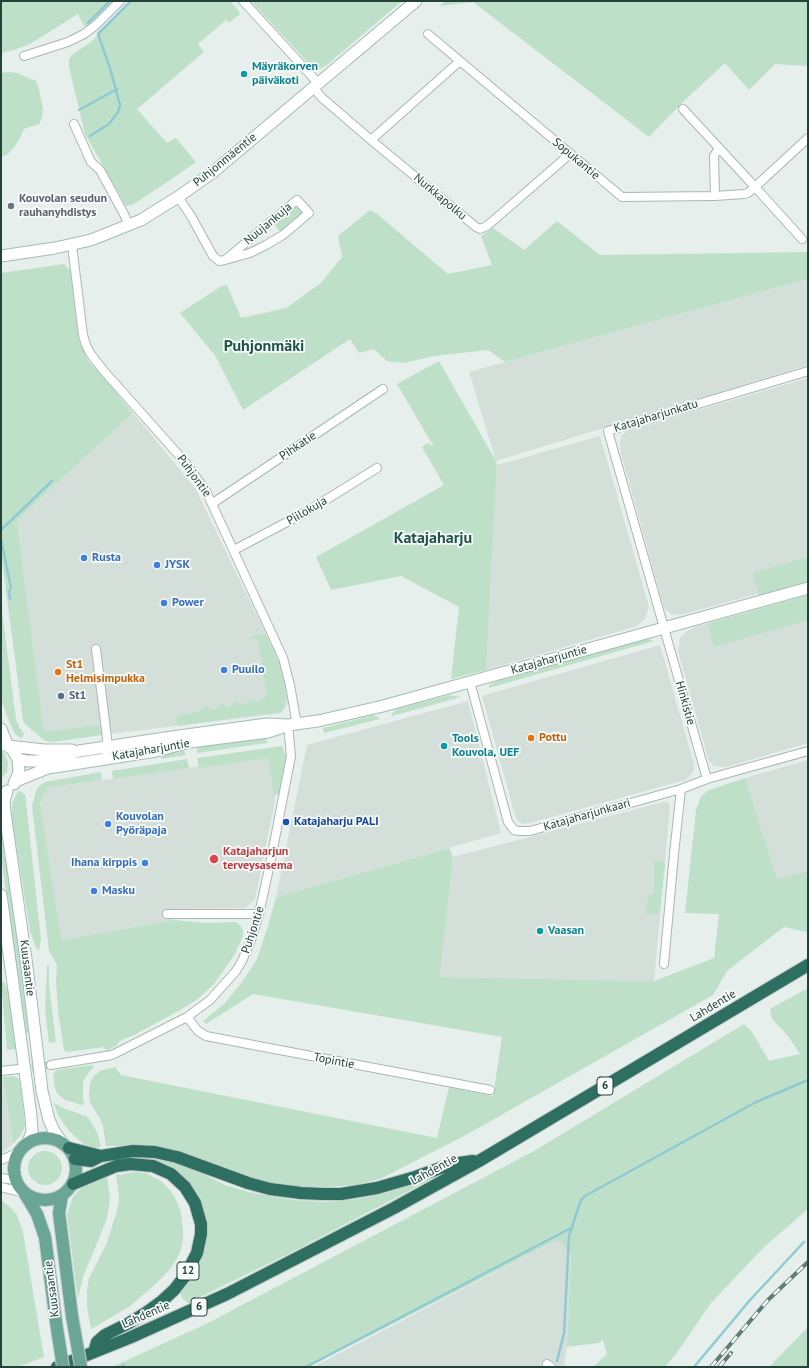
<!DOCTYPE html>
<html>
<head>
<meta charset="utf-8">
<style>
  body { margin:0 }
  #map { position:relative; width:809px; height:1368px; overflow:hidden; background:#e6efeb; font-family:"PT Sans",sans-serif }
  canvas { display:block }
  .frame { position:absolute; inset:0; border:2px solid #24423a; pointer-events:none }
</style>
</head>
<body>
<div id="map">
<canvas width="809" height="1368"></canvas>
<div class="frame"></div>
</div>
<script>
const g = document.querySelector('canvas').getContext('2d');
g.lineJoin = 'round';
function fill(path, color) {
  g.fillStyle = color;
  g.fill(path, 'evenodd');
}
function poly(rows) {
  const path = new Path2D();
  for (const r of rows) {
    if (r.length === 3) {
      path.moveTo(r[0] + r[2], r[1]);
      path.arc(r[0], r[1], r[2], 0, 2 * Math.PI);
      continue;
    }
    path.moveTo(r[0], r[1]);
    for (let i = 2; i < r.length; i += 2) path.lineTo(r[i], r[i + 1]);
  }
  return path;
}
function stroke(path, color, width, dash) {
  g.strokeStyle = color;
  g.lineWidth = width;
  g.lineCap = dash ? 'butt' : 'round';
  g.setLineDash(dash || []);
  g.stroke(path);
}
function write(font, color, halo, rows, align = 'center') {
  g.font = font + ' "PT Sans",sans-serif';
  g.lineWidth = 3.5;
  g.setLineDash([]);
  g.textBaseline = 'middle';
  g.strokeStyle = halo;
  g.fillStyle = color;
  for (const [text, x, y, turn = 0] of rows) {
    g.save();
    g.translate(x, y);
    g.rotate((+turn || 0) * Math.PI / 180);
    g.textAlign = isNaN(turn) ? turn : align;
    if (halo) g.strokeText(text, 0, 0);
    g.fillText(text, 0, 0);
    g.restore();
  }
}
fill(poly([
  [808,279,808,365,496,461,469,372],
  [808,378,808,580,684,614,672,615,664,608,621,453,620,442,622,435,627,431],
  [133,413,195,488,282,667,288,702,282,713,102,735,45,740,17,520],
  [600,436,649,607,644,620,637,626,486,670,497,465],
  [808,597,808,743,726,767,714,766,709,761,678,651,680,638,686,632,694,627],
  [660,645,694,764,694,770,691,775,685,780,530,823,523,824,518,821,515,815,482,696],
  [468,701,501,833,276,897,307,745],
  [277,755,275,801,255,899,245,908,173,909,174,920,62,940,40,804,47,788],
  [808,760,808,871,777,880,745,778],
  [667,801,670,806,654,981,440,977,453,857],
  [1,1077,3,1077,13,1144,1,1154],
  [557,1240,571,1252,567,1347,564,1367,313,1367]
]), '#d4dfda');
fill(poly([
  [1,1,114,1,87,27,84,26,78,14,30,44,14,50,1,53],
  [133,1,230,1,238,10,240,14,229,23,226,20,198,44,204,52,137,109,167,143,176,138,196,162,160,187,132,205,126,206,85,134,69,67,69,59,73,54,91,42],
  [251,1,402,1,327,65,320,69,316,69,311,66],
  [446,1,808,1,808,66,775,64,749,90,725,63,684,101,649,137,473,2,439,6],
  [10,72,17,73,36,81,39,89,43,109,42,118,39,124,24,129,18,142,8,154,1,157,1,73],
  [296,207,300,209,302,211,301,215,281,233,274,224,292,208],
  [370,210,377,214,448,274,492,265,481,236,493,228,524,250,557,221,600,255,808,252,808,279,505,362,488,350,434,356,404,363,387,361,374,349,359,353,350,339,243,410,216,357,180,313,220,287,227,285,241,318,286,308,321,283,342,257,338,236],
  [64,264,70,270,79,341,89,362,104,378,133,413,17,520,44,732,99,725,102,735,53,742,45,741,25,724,23,720,1,553,1,273],
  [439,361,496,461,497,465,486,670,451,679,459,607,401,576,331,590,316,557,444,485,422,447,428,443,434,447,397,384],
  [808,557,808,582,759,595,753,576,754,572],
  [808,595,808,620,714,647,708,626,709,623],
  [1,603,16,719,18,725,24,734,21,738,15,734,9,721,1,699],
  [264,634,268,639,280,666,286,694,284,707,281,712,177,726,176,716,198,712,206,706,214,710,221,703,228,708,236,701,243,705,251,699,259,703,267,696,258,640,249,637],
  [648,639,654,641,489,688,489,685,497,681,639,640],
  [449,695,461,697,392,716,392,713,397,709],
  [374,715,380,719,324,733,323,728],
  [266,737,267,743,197,753,197,748,199,746],
  [282,746,286,756,279,794,274,795,268,758,199,768,197,758],
  [179,750,184,751,186,755,161,759,161,754],
  [1,751,4,753,8,762,7,772,1,779],
  [187,759,189,768,113,779,112,771],
  [101,772,102,780,47,788,40,804,62,940,174,920,207,923,236,922,241,926,243,931,243,936,235,954,214,984,198,999,182,1009,134,1035,120,1041,116,1046,106,1051,104,1047,67,1052,64,1050,58,1012,56,981,57,965,49,951,32,806,36,791,40,785,45,782],
  [745,778,777,879,808,871,808,931,806,932,784,927,727,971,713,995,466,1135,380,1179,354,1185,328,1187,282,1186,252,1180,193,1156,166,1148,144,1145,106,1146,103,1126,99,1117,90,1103,89,1094,90,1083,93,1077,100,1071,115,1067,121,1075,437,1138,449,1087,493,1096,502,1037,253,994,206,1024,203,1021,225,1003,242,982,257,959,268,926,276,897,449,848,453,857,440,977,654,981,714,958,719,914,685,913,696,810,701,796,709,790],
  [18,791,22,792,25,795,26,801,41,940,39,950,36,948,30,931,12,818,12,803],
  [1,828,13,906,29,1032,26,1033,1,856],
  [654,861,661,861,665,864,660,908,658,913,646,915,648,895,654,894],
  [47,965,49,965,49,985,56,1042,49,1043,45,1009],
  [1,982,4,982,9,994,16,1049,7,1050],
  [808,988,808,1209,763,1248,711,1303,676,1354,665,1367,593,1367,607,1354,603,1340,599,1343,567,1347,571,1252,557,1240,308,1367,112,1367,206,1324,534,1151,744,1024,752,1032,769,1061,800,1054,788,1036,772,1019,770,1009],
  [92,1065,94,1067,89,1072,83,1082,83,1097,84,1104,82,1105,65,1100,58,1094,55,1088,53,1075,56,1070],
  [13,1076,18,1078,20,1083,25,1124,24,1129,20,1136,13,1144,3,1077],
  [54,1103,66,1109,86,1116,90,1120,97,1132,101,1147,92,1148,85,1145,74,1136,66,1127,58,1115],
  [45,1168,17],
  [127,1157,156,1157,171,1161,190,1167,225,1185,248,1192,294,1200,325,1202,357,1199,387,1193,445,1172,290,1253,188,1303,182,1298,180,1292,190,1279,199,1263,203,1250,191,1189,127,1160],
  [135,1172,145,1173,160,1180,170,1190,176,1200,181,1212,183,1228,183,1240,180,1253,171,1268,159,1281,129,1307,91,1329,87,1307,87,1291,89,1278,106,1245,117,1211,119,1198,116,1174,120,1175],
  [107,1176,110,1199,107,1219,83,1277,78,1299,75,1278,67,1214,72,1199,77,1192,84,1186],
  [1,1200,11,1208,17,1215,23,1232,44,1357,18,1367,1,1367],
  [808,1327,808,1367,769,1367]
]), '#bfe0c8');
stroke(poly([
  [88,23,110,1],
  [79,110,117,89],
  [90,136,109,124,118,112,120,105,110,68,98,34,131,1],
  [1,530,52,481],
  [1,539,11,588,9,591,10,599],
  [557,1361,564,1333,569,1236,581,1200,585,1196,756,1102,808,1080],
  [123,1367,123,1365],
  [306,1367,571,1228],
  [694,1367,750,1300,804,1242]
]), '#8ec9d4', 2.5);
stroke(poly([
  [20,1069,51,1065]
]), '#bfccc8', 8, [8, 4]);
const street = poly([
  [243,1,318,83],
  [428,34,460,61],
  [24,56,68,42,84,34,96,25,120,1],
  [313,87,321,97,371,140,476,227,480,229,487,226,570,154],
  [683,109,719,148],
  [74,124,91,162,100,170,124,214,129,226],
  [371,140,460,61,622,197,715,196,714,156,719,148,755,187,748,193,744,194,715,196],
  [178,197,191,216,213,256,219,261,225,260,297,200,309,213,283,235,266,245,250,253,225,260],
  [802,239,755,187,808,138],
  [72,245,83,335,86,345,90,353,103,370,185,462,206,491,283,658,290,685,297,725],
  [213,503,383,389],
  [234,550,308,511,377,468],
  [96,649,107,738,106,751],
  [470,682,508,822,514,830,519,831,530,831,681,789,707,779,808,751],
  [707,779,608,431,808,371],
  [167,914,259,914],
  [664,964,674,854,681,789],
  [187,1017,198,1031,206,1036,490,1090],
  [51,1065,112,1055,187,1017,210,1000,236,971,242,961,251,940,259,914,271,859,291,756,288,725],
  [1,1071,19,1069],
  [1,1160,17,1153],
  [1,1178,15,1180],
  [1,1187,25,1193],
  [547,1364,551,1367]
]);
const secondary = poly([
  [1,256,55,248,91,240,141,220,178,197,212,173,416,1],
  [1,729,8,746],
  [1,742,12,749,18,759,19,772,14,784],
  [8,746,44,750,72,750],
  [18,759,27,761,39,761,56,758,79,751,172,737,267,724,288,725,318,721,383,706,808,588],
  [16,781,48,768,156,751,190,742,268,732,283,727],
  [7,791,4,801,5,813,26,959,42,1091,49,1120,54,1131,61,1141],
  [1,895,31,1116,32,1132,28,1142]
]);
const primary = poly([
  [45,1169,31],
  [25,1194,37,1214,45,1237,56,1322],
  [62,1195,59,1213,72,1316]
]);
const highway = poly([
  [69,1148,101,1156],
  [75,1159,91,1161,101,1156,133,1151,155,1152,177,1157,248,1183,270,1189,301,1193,322,1194,341,1194,377,1188,415,1177,452,1164,473,1161],
  [73,1184,116,1166,131,1164,153,1166,171,1174,185,1187,195,1203,201,1224,201,1234,197,1253,185,1276,174,1290,162,1301,147,1312,129,1323,105,1335,97,1342,94,1352],
  [57,1367,129,1338,227,1294,394,1208,479,1161,808,965]
]);
stroke(street, '#a8b8b2', 10);
stroke(secondary, '#a4bbb3', 13);
stroke(primary, '#c2cac8', 14);
stroke(highway, '#c2cac8', 14);
stroke(street, '#fff', 8);
stroke(secondary, '#fff', 11);
stroke(primary, '#6aa596', 12);
stroke(highway, '#2f6f62', 12);
const rail = poly([
  [711,1367,768,1300,808,1262],
  [719,1367,731,1353]
]);
stroke(rail, '#5f7d75', 4);
stroke(rail, '#f7fbf9', 2.5, [8]);
const primaryBridge = poly([
  [72,1316,81,1367],
  [56,1322,63,1367]
]);
stroke(primaryBridge, '#c2cac8', 14, []);
stroke(primaryBridge, '#6aa596', 12);
for (const [x, y, r, color] of [
  [244,74,4,"#0f9aa8"],
  [11,206,4,"#6b7280"],
  [84,558,4,"#3f7fe0"],
  [157,565,4,"#3f7fe0"],
  [164,603,4,"#3f7fe0"],
  [224,670,4,"#3f7fe0"],
  [58,672,4,"#e8710a"],
  [61,696,4,"#5c6f8a"],
  [531,738,4,"#e8710a"],
  [444,746,4,"#0f9aa8"],
  [286,822,4,"#1a4fb4"],
  [108,824,4,"#3f7fe0"],
  [214,859,5,"#e0444e"],
  [145,863,4,"#3f7fe0"],
  [94,891,4,"#3f7fe0"],
  [540,931,4,"#0f9aa8"]
]) {
  const dot = new Path2D();
  dot.arc(x, y, r, 0, 2 * Math.PI);
  g.fillStyle = color;
  g.fill(dot);
  stroke(dot, '#f7fbf9', 1.5);
}
for (const [x, y, w] of [
  [605,1086,16],
  [188,1271,22],
  [199,1307,16]
]) {
  const box = new Path2D();
  box.roundRect(x - w / 2, y - 9, w, 18, 3);
  g.fillStyle = '#f7fbf9';
  g.fill(box);
  stroke(box, '#24423a', 1);
}
write('bold 11px', '#24423a', null, [
  ["6",605,1086],
  ["12",188,1271],
  ["6",199,1307]
]);
write('bold 12px', '#0d838f', '#f7fbf9', [
  ["Mäyräkorven",252,67],
  ["päiväkoti",252,81],
  ["Tools",452,739],
  ["Kouvola, UEF",452,753],
  ["Vaasan",548,931]
], 'left');
write('12px', '#24423a', '#f7fbf9', [
  ["Sopukantie",576,159,40],
  ["Puhjonmäentie",225,160,-39],
  ["Nurkkapolku",440,197,40],
  ["Nuujankuja",268,224,-40],
  ["Katajaharjunkatu",656,416,-17],
  ["Pihkatie",298,446,-34],
  ["Puhjontie",194,476,54],
  ["Piilokuja",307,511,-30],
  ["Katajaharjuntie",549,660,-16],
  ["Hinkistie",685,703,74],
  ["Katajaharjuntie",151,750,-10],
  ["Katajaharjunkaari",587,815,-16],
  ["Puhjontie",253,930,-72],
  ["Kuusaantie",27,968,83],
  ["Lahdentie",713,1006,-31],
  ["Topintie",334,1061,11],
  ["Lahdentie",434,1170,-29],
  ["Kuusaantie",52,1289,-97],
  ["Lahdentie",146,1315,-24]
]);
write('bold 12px', '#5b616d', '#f7fbf9', [
  ["Kouvolan seudun",19,199],
  ["rauhanyhdistys",19,213]
], 'left');
write('bold 12px', '#366cbe', '#f7fbf9', [
  ["Rusta",92,558],
  ["JYSK",165,565],
  ["Power",172,603],
  ["Puuilo",232,670],
  ["Kouvolan",116,817],
  ["Pyöräpaja",116,831],
  ["Ihana kirppis",137,863,"right"],
  ["Masku",102,891]
], 'left');
write('bold 12px', '#c56008', '#f7fbf9', [
  ["St1",66,665],
  ["Helmisimpukka",66,679],
  ["Pottu",539,738]
], 'left');
write('bold 12px', '#4e5e75', '#f7fbf9', [
  ["St1",69,696]
], 'left');
write('bold 12px', '#164399', '#f7fbf9', [
  ["Katajaharju PALI",294,822]
], 'left');
write('bold 12px', '#be3a42', '#f7fbf9', [
  ["Katajaharjun",223,852],
  ["terveysasema",223,866]
], 'left');
write('bold 16px', '#1f5548', '#f7fbf9', [
  ["Puhjonmäki",264,346],
  ["Katajaharju",433,538]
]);
</script>
</body>
</html>
